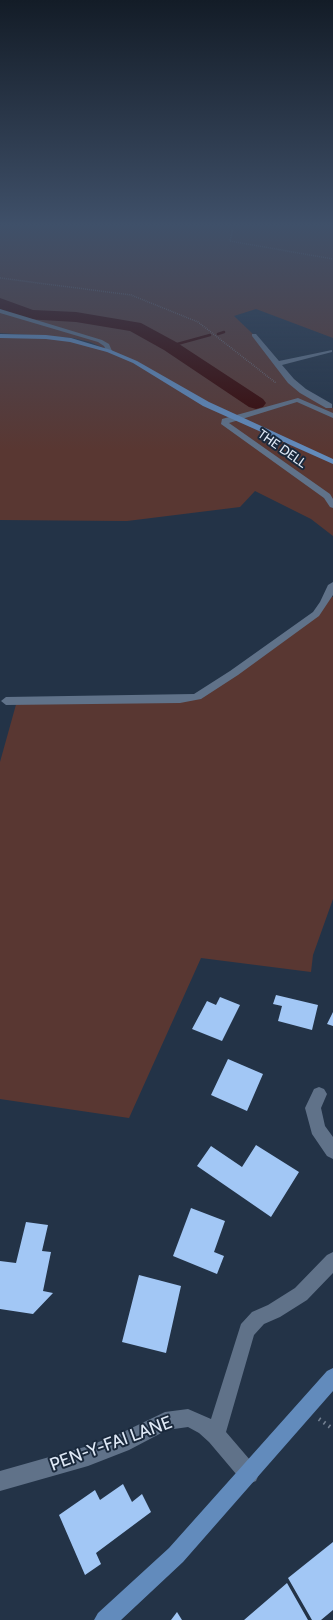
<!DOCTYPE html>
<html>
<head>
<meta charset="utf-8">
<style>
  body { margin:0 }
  canvas { display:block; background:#233347 }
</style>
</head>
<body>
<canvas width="333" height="1620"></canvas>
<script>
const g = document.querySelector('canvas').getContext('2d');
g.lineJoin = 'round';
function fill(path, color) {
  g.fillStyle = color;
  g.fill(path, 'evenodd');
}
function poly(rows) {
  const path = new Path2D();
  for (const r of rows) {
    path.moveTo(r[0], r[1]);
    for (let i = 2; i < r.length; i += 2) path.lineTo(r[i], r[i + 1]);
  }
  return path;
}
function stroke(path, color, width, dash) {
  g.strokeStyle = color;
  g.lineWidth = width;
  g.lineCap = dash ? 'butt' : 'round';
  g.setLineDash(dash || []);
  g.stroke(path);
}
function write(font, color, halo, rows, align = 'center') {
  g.font = font + ' Cabin,sans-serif';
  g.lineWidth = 4;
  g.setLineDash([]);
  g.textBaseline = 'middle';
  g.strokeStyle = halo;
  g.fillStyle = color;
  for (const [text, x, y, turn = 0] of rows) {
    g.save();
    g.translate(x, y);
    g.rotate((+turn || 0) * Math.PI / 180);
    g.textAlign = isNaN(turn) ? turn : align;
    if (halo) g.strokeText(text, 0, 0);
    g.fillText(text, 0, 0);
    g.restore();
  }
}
fill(poly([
  [0,224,333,224,333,338,256,309,234,316,254,335,279,367,320,402,333,408,333,536,311,519,255,491,240,507,127,521,0,520,0,336,71,340,106,349,90,342,73,338,0,333],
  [328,596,333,597,333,899,313,955,311,972,201,958,129,1118,0,1099,0,762,17,701,197,697,316,614]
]), '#593732');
stroke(poly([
  [0,308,23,315],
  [218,334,224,332],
  [170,346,210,335]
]), '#390806', 2.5);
fill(poly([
  [0,298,33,310,76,312,141,323,176,342,263,399,266,403,263,407,256,409,249,407,164,350,130,331,76,322,25,319,0,309,0,298]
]), '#390806');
fill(poly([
  [276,995,318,1005,312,1030,278,1021,282,1006,273,1004],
  [220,997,240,1005,222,1041,192,1029,207,1001,216,1005],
  [333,1012,333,1026,327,1024],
  [228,1059,263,1074,247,1111,211,1095],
  [256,1145,299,1172,271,1217,197,1166,211,1146,242,1167],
  [191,1208,225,1221,214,1252,224,1256,217,1274,173,1256],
  [26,1222,48,1225,42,1251,51,1252,43,1291,53,1293,33,1314,0,1309,0,1261,16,1263],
  [139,1275,181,1286,166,1353,122,1342],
  [123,1484,132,1502,142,1494,151,1512,96,1553,101,1564,85,1575,59,1515,95,1490,100,1500],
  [333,1542,333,1610,321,1620,312,1620,288,1578],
  [287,1583,308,1620,244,1620],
  [177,1612,182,1620,171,1620]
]), '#a2c7f5');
stroke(poly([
  [234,224,230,241,333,259],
  [0,278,131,295,198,322,276,383]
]), '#748192', 1.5, [0.5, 1.5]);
stroke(poly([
  [319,1419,333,1429]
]), '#748192', 4, [1.5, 4.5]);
fill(poly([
  [0,309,102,340,109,344,112,351,107,352,104,346,98,342,0,313,0,309],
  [252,334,256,334,279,361,332,350,332,352,282,365,294,379,306,389,332,404,332,408,326,408,300,393,288,383,252,336,252,334],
  [298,398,333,413,333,418,297,402,229,423,330,494,333,499,333,508,330,507,324,498,221,424,222,419,298,398],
  [333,582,333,595,319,616,238,675,201,699,180,703,6,705,1,701,6,697,194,694,230,671,313,612,320,602,328,585,333,582],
  [319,1087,324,1089,327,1094,321,1108,325,1126,333,1137,333,1159,327,1156,312,1134,305,1108,314,1089,319,1087],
  [333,1252,333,1273,307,1300,280,1317,264,1324,254,1335,226,1432,256,1467,259,1474,256,1481,249,1484,242,1481,209,1442,199,1433,188,1427,167,1430,129,1450,88,1466,0,1491,0,1471,88,1446,117,1435,165,1412,188,1409,211,1419,241,1324,252,1312,268,1305,295,1288,327,1255,333,1252]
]), '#607289');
fill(poly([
  [0,334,46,335,71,338,111,350,137,361,209,402,333,459,333,464,203,406,133,363,107,352,70,342,46,339,0,338,0,334],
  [333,1368,333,1391,183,1562,121,1620,94,1620,98,1613,169,1548,327,1371,333,1368]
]), '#628bbc');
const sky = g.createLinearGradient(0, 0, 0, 450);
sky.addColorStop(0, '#131c27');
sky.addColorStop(0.5, '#3f5069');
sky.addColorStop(1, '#3f506900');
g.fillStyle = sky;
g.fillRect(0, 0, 333, 450);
write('13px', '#dfe9f6', '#1a293c', [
  ["THE DELL",282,449,35]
]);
write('18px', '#dfe9f6', '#1a293c', [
  ["PEN-Y-FAI LANE",111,1444,-20]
]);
</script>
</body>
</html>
